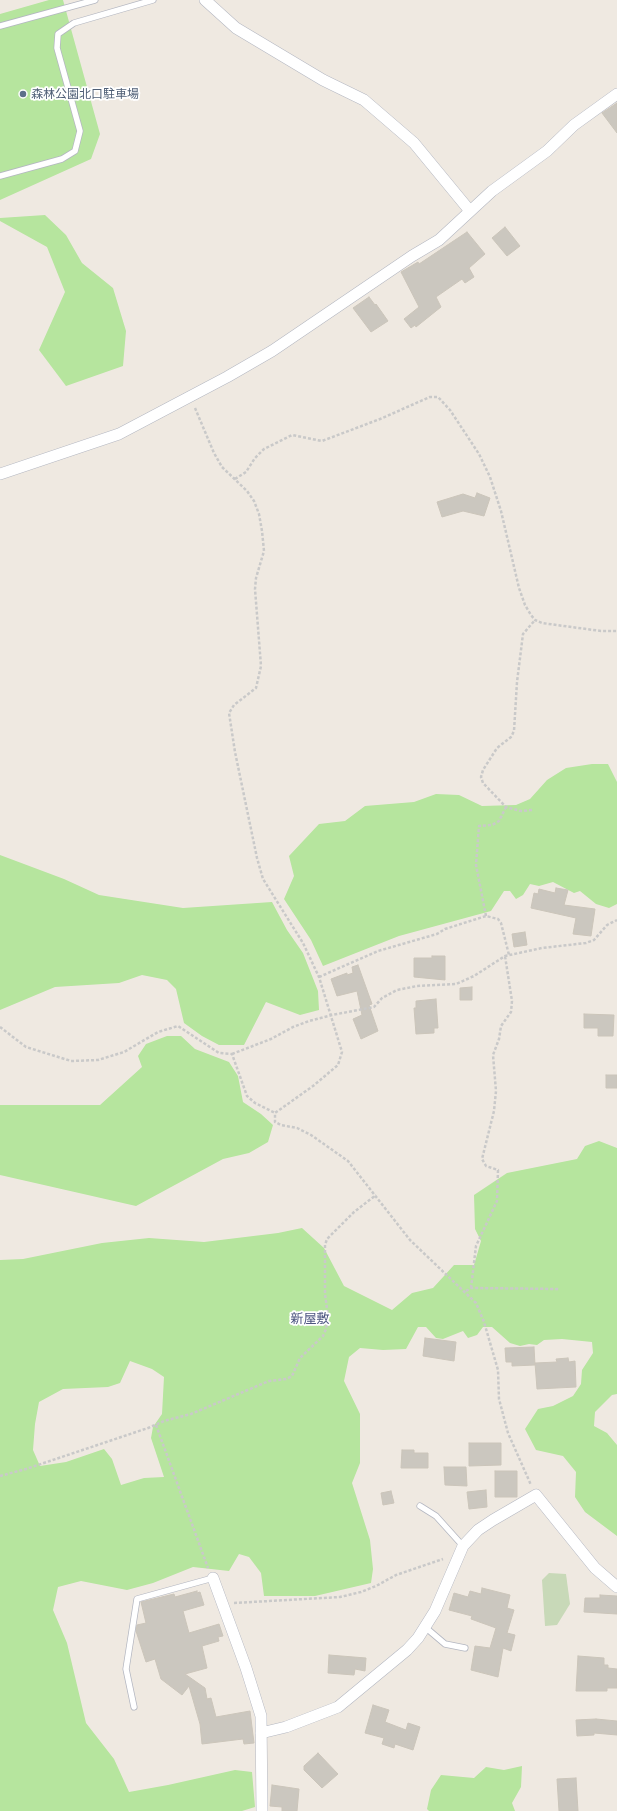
<!DOCTYPE html>
<html>
<head>
<meta charset="utf-8">
<style>
  body { margin:0 }
  canvas { display:block; background:#efe9e1 }
</style>
</head>
<body>
<canvas width="617" height="1811"></canvas>
<script>
const g = document.querySelector('canvas').getContext('2d');
g.lineJoin = 'round';
function fill(path, color) {
  g.fillStyle = color;
  g.fill(path, 'evenodd');
}
function poly(rows) {
  const path = new Path2D();
  for (const r of rows) {
    path.moveTo(r[0], r[1]);
    for (let i = 2; i < r.length; i += 2) path.lineTo(r[i], r[i + 1]);
  }
  return path;
}
function stroke(path, color, width, dash) {
  g.strokeStyle = color;
  g.lineWidth = width;
  g.lineCap = dash ? 'butt' : 'round';
  g.setLineDash(dash || []);
  g.stroke(path);
}
function write(font, color, halo, rows, align = 'center') {
  g.font = font + ' Figtree,"Noto Sans JP",sans-serif';
  g.lineWidth = 3.5;
  g.setLineDash([]);
  g.textBaseline = 'middle';
  g.strokeStyle = halo;
  g.fillStyle = color;
  for (const [text, x, y, turn = 0] of rows) {
    g.save();
    g.translate(x, y);
    g.rotate((+turn || 0) * Math.PI / 180);
    g.textAlign = isNaN(turn) ? turn : align;
    if (halo) g.strokeText(text, 0, 0);
    g.fillText(text, 0, 0);
    g.restore();
  }
}
fill(poly([
  [49,0,63,0,100,134,91,159,0,200,0,14],
  [45,215,66,235,82,263,113,288,126,331,123,366,66,386,39,350,65,292,47,247,0,221,0,218],
  [592,764,608,764,617,782,617,904,609,908,596,904,580,891,574,893,553,882,539,886,530,884,523,895,516,899,510,891,504,891,491,911,399,936,323,966,311,940,284,899,294,876,289,856,319,824,345,821,365,806,414,802,436,794,459,795,482,806,516,805,530,799,547,780,566,768],
  [0,855,64,879,99,895,183,908,272,902,287,930,303,953,318,991,319,1010,300,1015,266,1002,244,1045,219,1045,202,1036,184,1023,176,989,167,980,142,975,119,983,55,987,0,1010],
  [167,1036,181,1036,195,1049,229,1062,238,1076,243,1102,261,1114,273,1125,268,1142,249,1153,223,1159,136,1206,0,1175,0,1105,100,1105,142,1067,138,1056,146,1044],
  [599,1141,617,1148,617,1394,612,1395,595,1412,594,1426,607,1433,617,1445,617,1536,585,1512,575,1497,576,1472,563,1456,536,1450,525,1429,538,1409,553,1406,573,1396,581,1384,582,1370,593,1353,592,1342,562,1339,544,1340,537,1345,529,1344,520,1346,510,1343,492,1327,483,1327,477,1335,468,1338,463,1331,443,1339,436,1338,426,1327,418,1327,406,1349,383,1350,360,1348,349,1357,344,1381,360,1414,360,1463,352,1483,370,1540,373,1569,371,1583,315,1596,264,1596,261,1573,249,1557,239,1554,229,1571,193,1567,153,1583,127,1590,81,1581,58,1587,53,1610,67,1643,86,1723,114,1759,129,1792,168,1785,235,1770,252,1772,255,1807,242,1811,0,1811,0,1260,23,1259,102,1243,149,1238,204,1242,278,1233,302,1228,324,1248,344,1286,392,1310,412,1293,433,1288,454,1265,474,1265,481,1241,475,1229,474,1195,507,1173,577,1159,585,1146],
  [130,1361,152,1369,164,1377,162,1414,153,1427,151,1438,164,1477,144,1478,121,1485,112,1459,104,1449,66,1462,40,1466,33,1450,35,1424,39,1402,63,1389,108,1387,120,1383],
  [522,1766,521,1787,512,1803,515,1811,429,1811,427,1809,431,1790,441,1775,474,1778,486,1767,504,1770]
]), '#b6e59e');
fill(poly([
  [549,1573,566,1574,570,1604,557,1625,545,1626,542,1580]
]), '#c8d9b8');
const building = poly([
  [617,103,617,133,602,113,617,103],
  [505,227,520,246,507,256,492,238,505,227],
  [467,232,485,254,469,268,474,277,465,283,462,279,436,297,441,307,416,327,415,325,411,328,404,319,419,307,401,272,418,262,419,264,467,232],
  [369,297,375,305,376,304,388,321,371,332,353,308,369,297],
  [477,493,490,498,484,516,463,511,442,517,437,502,463,494,475,498,477,493],
  [556,888,568,890,564,905,595,909,591,936,573,934,576,918,531,908,534,893,538,894,539,889,555,893,556,888],
  [525,932,527,945,514,947,512,934,525,932],
  [432,956,445,956,445,980,414,977,414,958,432,958,432,956],
  [358,965,372,1004,369,1005,378,1031,361,1039,353,1019,362,1015,357,991,337,996,331,979,347,973,347,975,353,973,352,967,358,965],
  [472,987,472,1000,460,1000,460,988,472,987],
  [436,999,438,1028,434,1028,434,1033,416,1034,414,1008,416,1008,416,1001,436,999],
  [584,1014,614,1015,613,1036,598,1036,598,1028,584,1028,584,1014],
  [606,1075,617,1075,617,1088,606,1088,606,1075],
  [425,1338,456,1342,454,1361,423,1356,425,1338],
  [534,1347,535,1365,512,1366,512,1362,506,1362,505,1348,534,1347],
  [568,1358,569,1362,575,1361,576,1387,537,1389,535,1363,557,1362,556,1359,568,1358],
  [469,1443,501,1443,501,1465,469,1466,469,1443],
  [402,1450,414,1450,414,1453,428,1453,428,1468,401,1468,402,1450],
  [444,1467,466,1467,467,1486,445,1485,444,1467],
  [495,1471,517,1471,517,1497,495,1497,495,1471],
  [486,1490,487,1507,469,1509,467,1492,486,1490],
  [391,1491,394,1503,383,1505,381,1493,391,1491],
  [482,1588,510,1595,507,1608,514,1610,507,1633,515,1635,511,1651,503,1648,498,1677,471,1670,475,1646,490,1648,496,1628,471,1619,472,1616,449,1610,454,1593,468,1597,470,1591,481,1594,482,1588],
  [197,1591,197,1593,200,1592,204,1605,183,1611,189,1633,219,1624,223,1636,218,1637,219,1641,202,1646,207,1668,185,1674,205,1688,207,1699,211,1698,216,1717,250,1711,254,1743,244,1744,243,1739,202,1744,200,1724,189,1686,182,1695,161,1679,155,1659,146,1662,136,1631,137,1625,146,1623,141,1602,174,1594,175,1597,197,1591],
  [600,1595,617,1596,617,1614,584,1612,585,1598,600,1598,600,1595],
  [329,1655,366,1658,365,1671,355,1669,354,1675,328,1673,329,1655],
  [578,1656,604,1658,604,1665,608,1665,608,1668,617,1669,617,1688,607,1688,607,1691,576,1691,578,1656],
  [373,1705,389,1710,385,1722,406,1730,408,1723,420,1727,413,1750,395,1744,394,1748,382,1744,384,1738,365,1733,373,1705],
  [596,1719,617,1721,617,1735,594,1733,594,1735,577,1736,576,1720,596,1719],
  [318,1753,338,1774,322,1788,304,1770,304,1766,318,1753],
  [576,1778,578,1811,559,1811,557,1779,576,1778],
  [272,1785,299,1789,297,1811,282,1811,282,1807,270,1806,272,1785]
]);
fill(building, '#cbc7bf');
stroke(building, '#cbc5ba', 1);
const service = poly([
  [0,26,95,0],
  [0,176,62,159,75,151,80,131,57,48,58,34,74,23,153,0],
  [420,1506,436,1516,463,1546],
  [425,1627,445,1644,465,1648],
  [134,1707,126,1669,137,1599,213,1578]
]);
const minor = poly([
  [205,0,236,28,323,80,364,100,414,143,470,211],
  [0,474,119,434,227,377,272,351,412,256,439,240,492,191,547,151,574,125,617,94],
  [213,1578,246,1668,261,1716,262,1811],
  [261,1733,286,1727,338,1707,407,1650,418,1638,435,1611,463,1546,478,1530,493,1520,536,1495,595,1568,617,1587]
]);
stroke(service, '#b4b7c1', 7);
stroke(minor, '#b4b7c1', 12);
stroke(poly([
  [195,408,214,453,222,467,247,491,254,501,259,514,262,531,264,551,256,578,255,589,261,666,256,688,234,705,229,713,235,752,257,858,263,879,303,943,319,977,342,1052,338,1065,313,1086,275,1113,275,1122,281,1125,297,1128,311,1135,348,1161,410,1240,476,1303,484,1322,498,1370,499,1399,508,1433,531,1485],
  [235,479,246,472,255,458,264,449,292,435,322,441,380,419,430,397,438,397,450,410,479,454,490,477,501,511,519,588,525,605,531,615,535,620,542,623,601,631,617,631],
  [532,810,521,811,506,807,483,783,481,777,483,770,497,748,511,737,514,731,517,682,523,634,535,620],
  [486,916,476,865,479,826,492,825,499,821,506,807],
  [319,977,378,951,437,934,445,929,486,916,498,919,501,923,509,955],
  [0,1027,26,1047,71,1061,98,1060,124,1052,158,1032,178,1026,219,1053,232,1054,247,1096,255,1103,275,1113],
  [232,1054,271,1039,293,1027,309,1021,332,1015,374,1007,382,998,397,990,417,986,456,984,474,976,505,956,542,948,586,943,594,940,607,925,617,920],
  [471,1288,476,1246,497,1201,498,1170,486,1166,482,1159,494,1111,496,1091,493,1055,499,1039,501,1026,511,1012,512,1001,505,956],
  [466,1291,471,1288,559,1289],
  [156,1425,208,1568],
  [0,1476,26,1469,148,1428,164,1421,191,1414,269,1381,286,1379,292,1376,300,1358,323,1336,326,1329,328,1316,325,1294,325,1245,327,1239,354,1212,376,1195],
  [234,1603,340,1597,361,1592,376,1586,396,1575,443,1559]
]), '#c9c9c9', 2.5, [3, 2]);
stroke(service, '#fff', 5.5);
stroke(minor, '#fff', 11);
for (const [x, y, r, color] of [
  [23,94,4,"#5c6f8a"]
]) {
  const dot = new Path2D();
  dot.arc(x, y, r, 0, 2 * Math.PI);
  g.fillStyle = color;
  g.fill(dot);
  stroke(dot, '#fff', 1.5);
}
write('12px', '#4e5e75', '#fff', [
  ["森林公園北口駐車場",31,94]
], 'left');
write('13px', '#4d5680', '#fff', [
  ["新屋敷",310,1319]
]);
</script>
</body>
</html>
